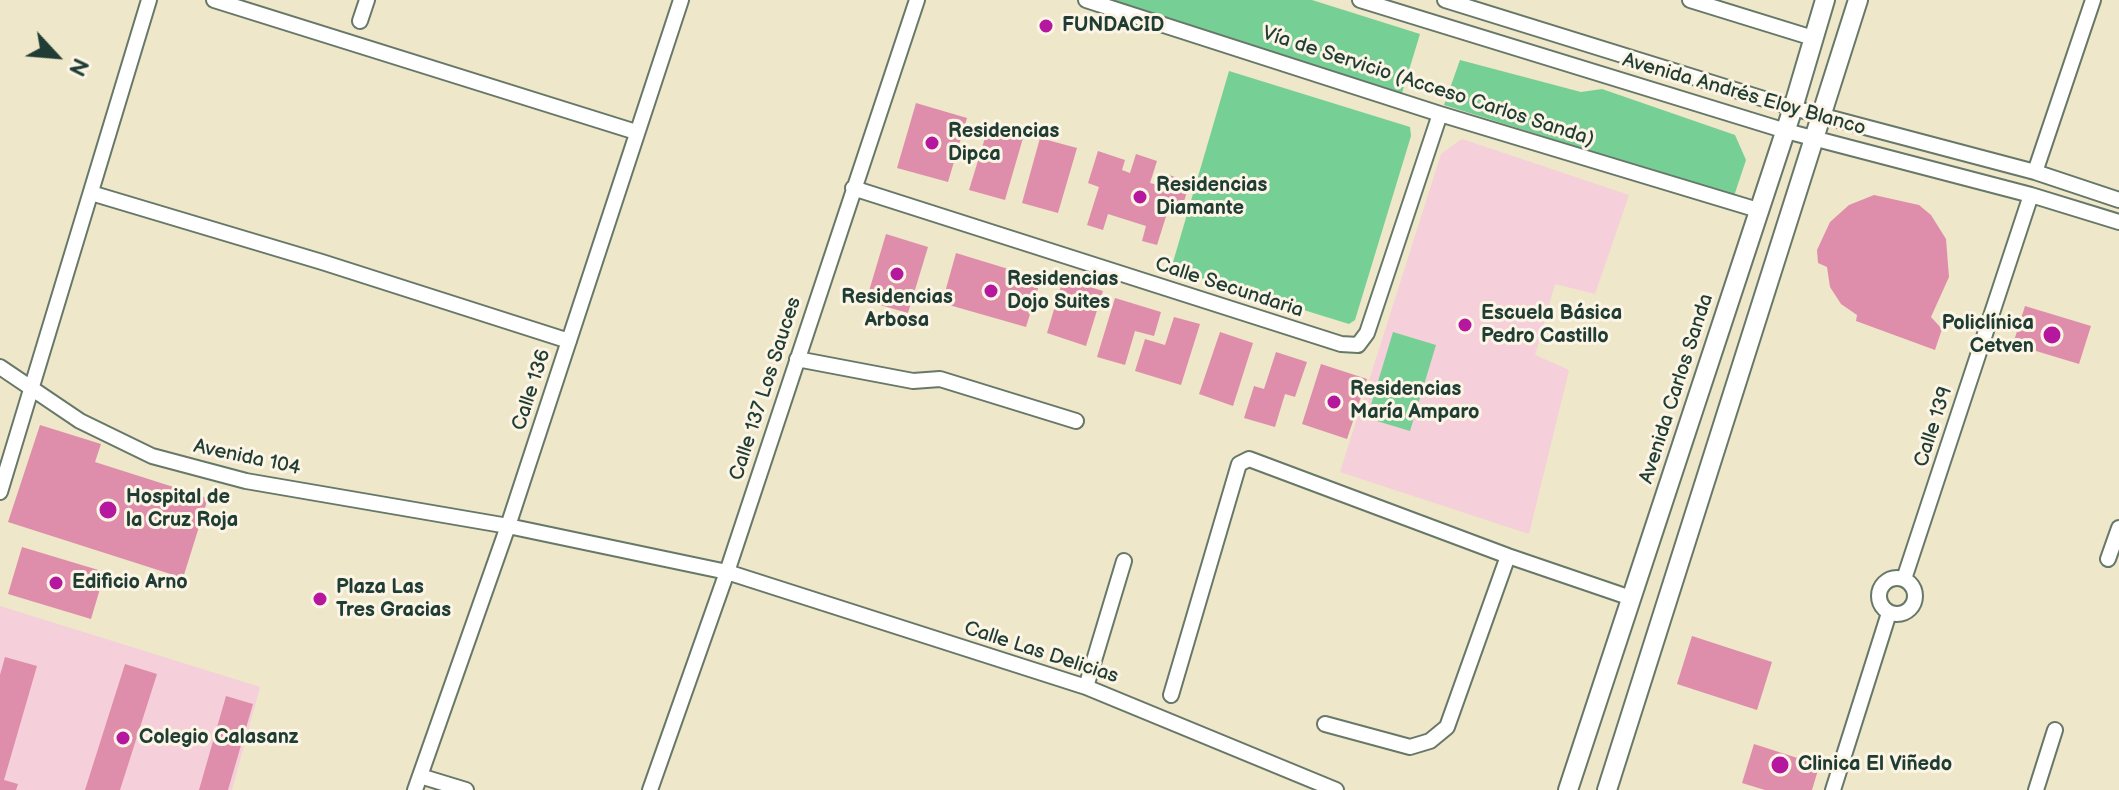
<!DOCTYPE html>
<html>
<head>
<meta charset="utf-8">
<style>
  body { margin:0 }
  #map { position:relative; width:2119px; height:790px; overflow:hidden; background:#eee7c9; font-family:"Balsamiq Sans",sans-serif }
  canvas { display:block }
  .north { position:absolute; left:16px; top:16px; width:80px; height:80px; -webkit-text-stroke:6px #fcf5e5; paint-order:stroke; rotate:116deg; font-size:22px; font-weight:700; line-height:32px; text-align:center; color:#1f3d34 }
  .north::after { content:''; display:block; margin:auto; width:28px; height:36px; background:#1f3d34; clip-path:polygon(50% 0,100% 100%,50% 72%,0 100%) }
</style>
</head>
<body>
<div id="map">
<canvas width="2119" height="790"></canvas>
<div class="north">N</div>
</div>
<script>
const g = document.querySelector('canvas').getContext('2d');
g.lineJoin = 'round';
function fill(path, color) {
  g.fillStyle = color;
  g.fill(path, 'evenodd');
}
function poly(rows) {
  const path = new Path2D();
  for (const r of rows) {
    if (r.length === 3) {
      path.moveTo(r[0] + r[2], r[1]);
      path.arc(r[0], r[1], r[2], 0, 2 * Math.PI);
      continue;
    }
    path.moveTo(r[0], r[1]);
    for (let i = 2; i < r.length; i += 2) path.lineTo(r[i], r[i + 1]);
  }
  return path;
}
function stroke(path, color, width, dash) {
  g.strokeStyle = color;
  g.lineWidth = width;
  g.lineCap = dash ? 'butt' : 'round';
  g.setLineDash(dash || []);
  g.stroke(path);
}
function write(font, color, halo, rows, align = 'center') {
  g.font = font + ' "Balsamiq Sans",sans-serif';
  g.lineWidth = 6;
  g.setLineDash([]);
  g.textBaseline = 'middle';
  g.strokeStyle = halo;
  g.fillStyle = color;
  for (const [text, x, y, turn = 0] of rows) {
    g.save();
    g.translate(x, y);
    g.rotate((+turn || 0) * Math.PI / 180);
    g.textAlign = isNaN(turn) ? turn : align;
    if (halo) g.strokeText(text, 0, 0);
    g.fillText(text, 0, 0);
    g.restore();
  }
}
fill(poly([
  [1462,139,1629,195,1595,294,1555,284,1535,355,1569,370,1529,534,1340,472,1441,154],
  [0,606,260,687,232,790,0,790]
]), '#f5cfd9');
fill(poly([
  [1111,0,1312,0,1420,34,1402,93],
  [1460,60,1581,92,1602,89,1735,135,1746,160,1734,196,1444,105],
  [1229,71,1410,127,1411,136,1355,320,1349,324,1171,269],
  [1393,332,1436,345,1410,431,1367,418]
]), '#76cf95');
fill(poly([
  [916,103,967,118,948,182,897,168],
  [988,128,1023,138,1005,200,969,190],
  [1040,138,1077,148,1058,213,1022,203],
  [1098,151,1125,160,1122,170,1130,173,1136,154,1157,161,1150,183,1162,186,1166,174,1190,182,1181,211,1169,207,1157,245,1142,241,1146,226,1108,214,1103,230,1087,225,1099,187,1088,183],
  [1874,195,1919,205,1931,215,1946,239,1949,277,1931,317,1942,329,1935,350,1856,321,1857,315,1841,304,1830,287,1827,267,1818,263,1817,250,1830,222,1849,205],
  [886,234,928,247,908,313,866,301],
  [956,253,1041,279,1026,327,942,303],
  [1063,279,1103,291,1086,346,1047,333],
  [1115,298,1161,312,1154,336,1135,331,1125,365,1097,357],
  [2025,306,2091,326,2079,364,2013,344],
  [1174,317,1200,324,1181,385,1135,371,1145,339,1165,345],
  [1220,332,1253,343,1233,406,1199,394],
  [1276,352,1307,362,1295,397,1285,394,1275,427,1244,418,1254,386,1264,389],
  [1321,364,1367,379,1347,439,1302,424],
  [40,425,101,444,95,462,208,498,183,578,8,522],
  [22,547,105,572,91,619,8,594],
  [1692,636,1772,662,1757,710,1677,684],
  [5,657,37,666,4,780,18,784,16,790,0,790,0,675],
  [125,664,157,674,120,790,85,790],
  [226,696,253,704,228,790,199,790],
  [1754,744,1813,763,1811,768,1818,770,1812,790,1765,790,1742,783]
]), '#de8eaa');
const minor = poly([
  [214,0,636,132],
  [1086,0,1440,114,1758,210],
  [1360,0,1786,131,2031,195,2119,222],
  [1445,0,1793,108,2035,172,2119,200],
  [1690,0,1813,38],
  [360,21,367,0],
  [2035,172,2093,0],
  [853,188,1341,344,1358,345,1367,333,1440,114],
  [91,193,322,262,569,341],
  [797,359,913,381,940,379,1076,421],
  [0,367,80,421,152,456,246,481,508,526,727,572,1086,687,1336,790],
  [0,492,149,0],
  [2108,559,2119,528],
  [1897,596,18],
  [1904,579,2031,195],
  [1086,687,1124,561],
  [1171,695,1239,464,1249,459,1508,556,1631,598],
  [1325,724,1410,747,1430,741,1447,727,1508,556],
  [420,776,466,790],
  [415,790,508,526,681,0],
  [650,790,727,572,917,0],
  [1833,790,1889,613],
  [2036,790,2055,730]
]);
const tertiary = poly([
  [1568,790,1793,108,1825,0],
  [1607,790,1858,0]
]);
stroke(minor, '#677868', 18);
stroke(tertiary, '#677868', 22);
stroke(minor, '#fff', 14);
stroke(tertiary, '#fff', 18);
for (const [x, y, r, color] of [
  [1046,26,8,"#b5179e"],
  [932,143,8,"#b5179e"],
  [1140,197,8,"#b5179e"],
  [897,274,8,"#b5179e"],
  [991,291,8,"#b5179e"],
  [1465,325,8,"#b5179e"],
  [2052,335,10,"#b5179e"],
  [1334,402,8,"#b5179e"],
  [108,510,10,"#b5179e"],
  [56,583,8,"#b5179e"],
  [320,599,8,"#b5179e"],
  [123,738,8,"#b5179e"],
  [1780,765,10,"#b5179e"]
]) {
  const dot = new Path2D();
  dot.arc(x, y, r, 0, 2 * Math.PI);
  g.fillStyle = color;
  g.fill(dot);
  stroke(dot, '#fcf5e5', 3);
}
write('bold 20px', '#1f3d34', '#fcf5e5', [
  ["FUNDACID",1062,26],
  ["Residencias",948,132],
  ["Dipca",948,155],
  ["Residencias",1156,186],
  ["Diamante",1156,209],
  ["Residencias",1007,280],
  ["Dojo Suites",1007,303],
  ["Residencias",897,298,"center"],
  ["Arbosa",897,321,"center"],
  ["Escuela Básica",1481,314],
  ["Pedro Castillo",1481,337],
  ["Policlínica",2034,324,"right"],
  ["Cetven",2034,347,"right"],
  ["Residencias",1350,390],
  ["María Amparo",1350,413],
  ["Hospital de",126,498],
  ["la Cruz Roja",126,521],
  ["Edificio Arno",72,583],
  ["Plaza Las",336,588],
  ["Tres Gracias",336,611],
  ["Colegio Calasanz",139,738],
  ["Clinica El Viñedo",1798,765]
], 'left');
write('20px', '#1f3d34', '#fcf5e5', [
  ["Vía de Servicio (Acceso Carlos Sanda)",1428,87,18],
  ["Avenida Andrés Eloy Blanco",1744,95,16],
  ["Calle Secundaria",1229,288,18],
  ["Calle 137 Los Sauces",766,389,-72],
  ["Avenida Carlos Sanda",1677,389,-72],
  ["Calle 136",532,390,-72],
  ["Calle 139",1934,427,-72],
  ["Avenida 104",247,458,12],
  ["Calle Las Delicias",1041,653,18]
]);
</script>
</body>
</html>
